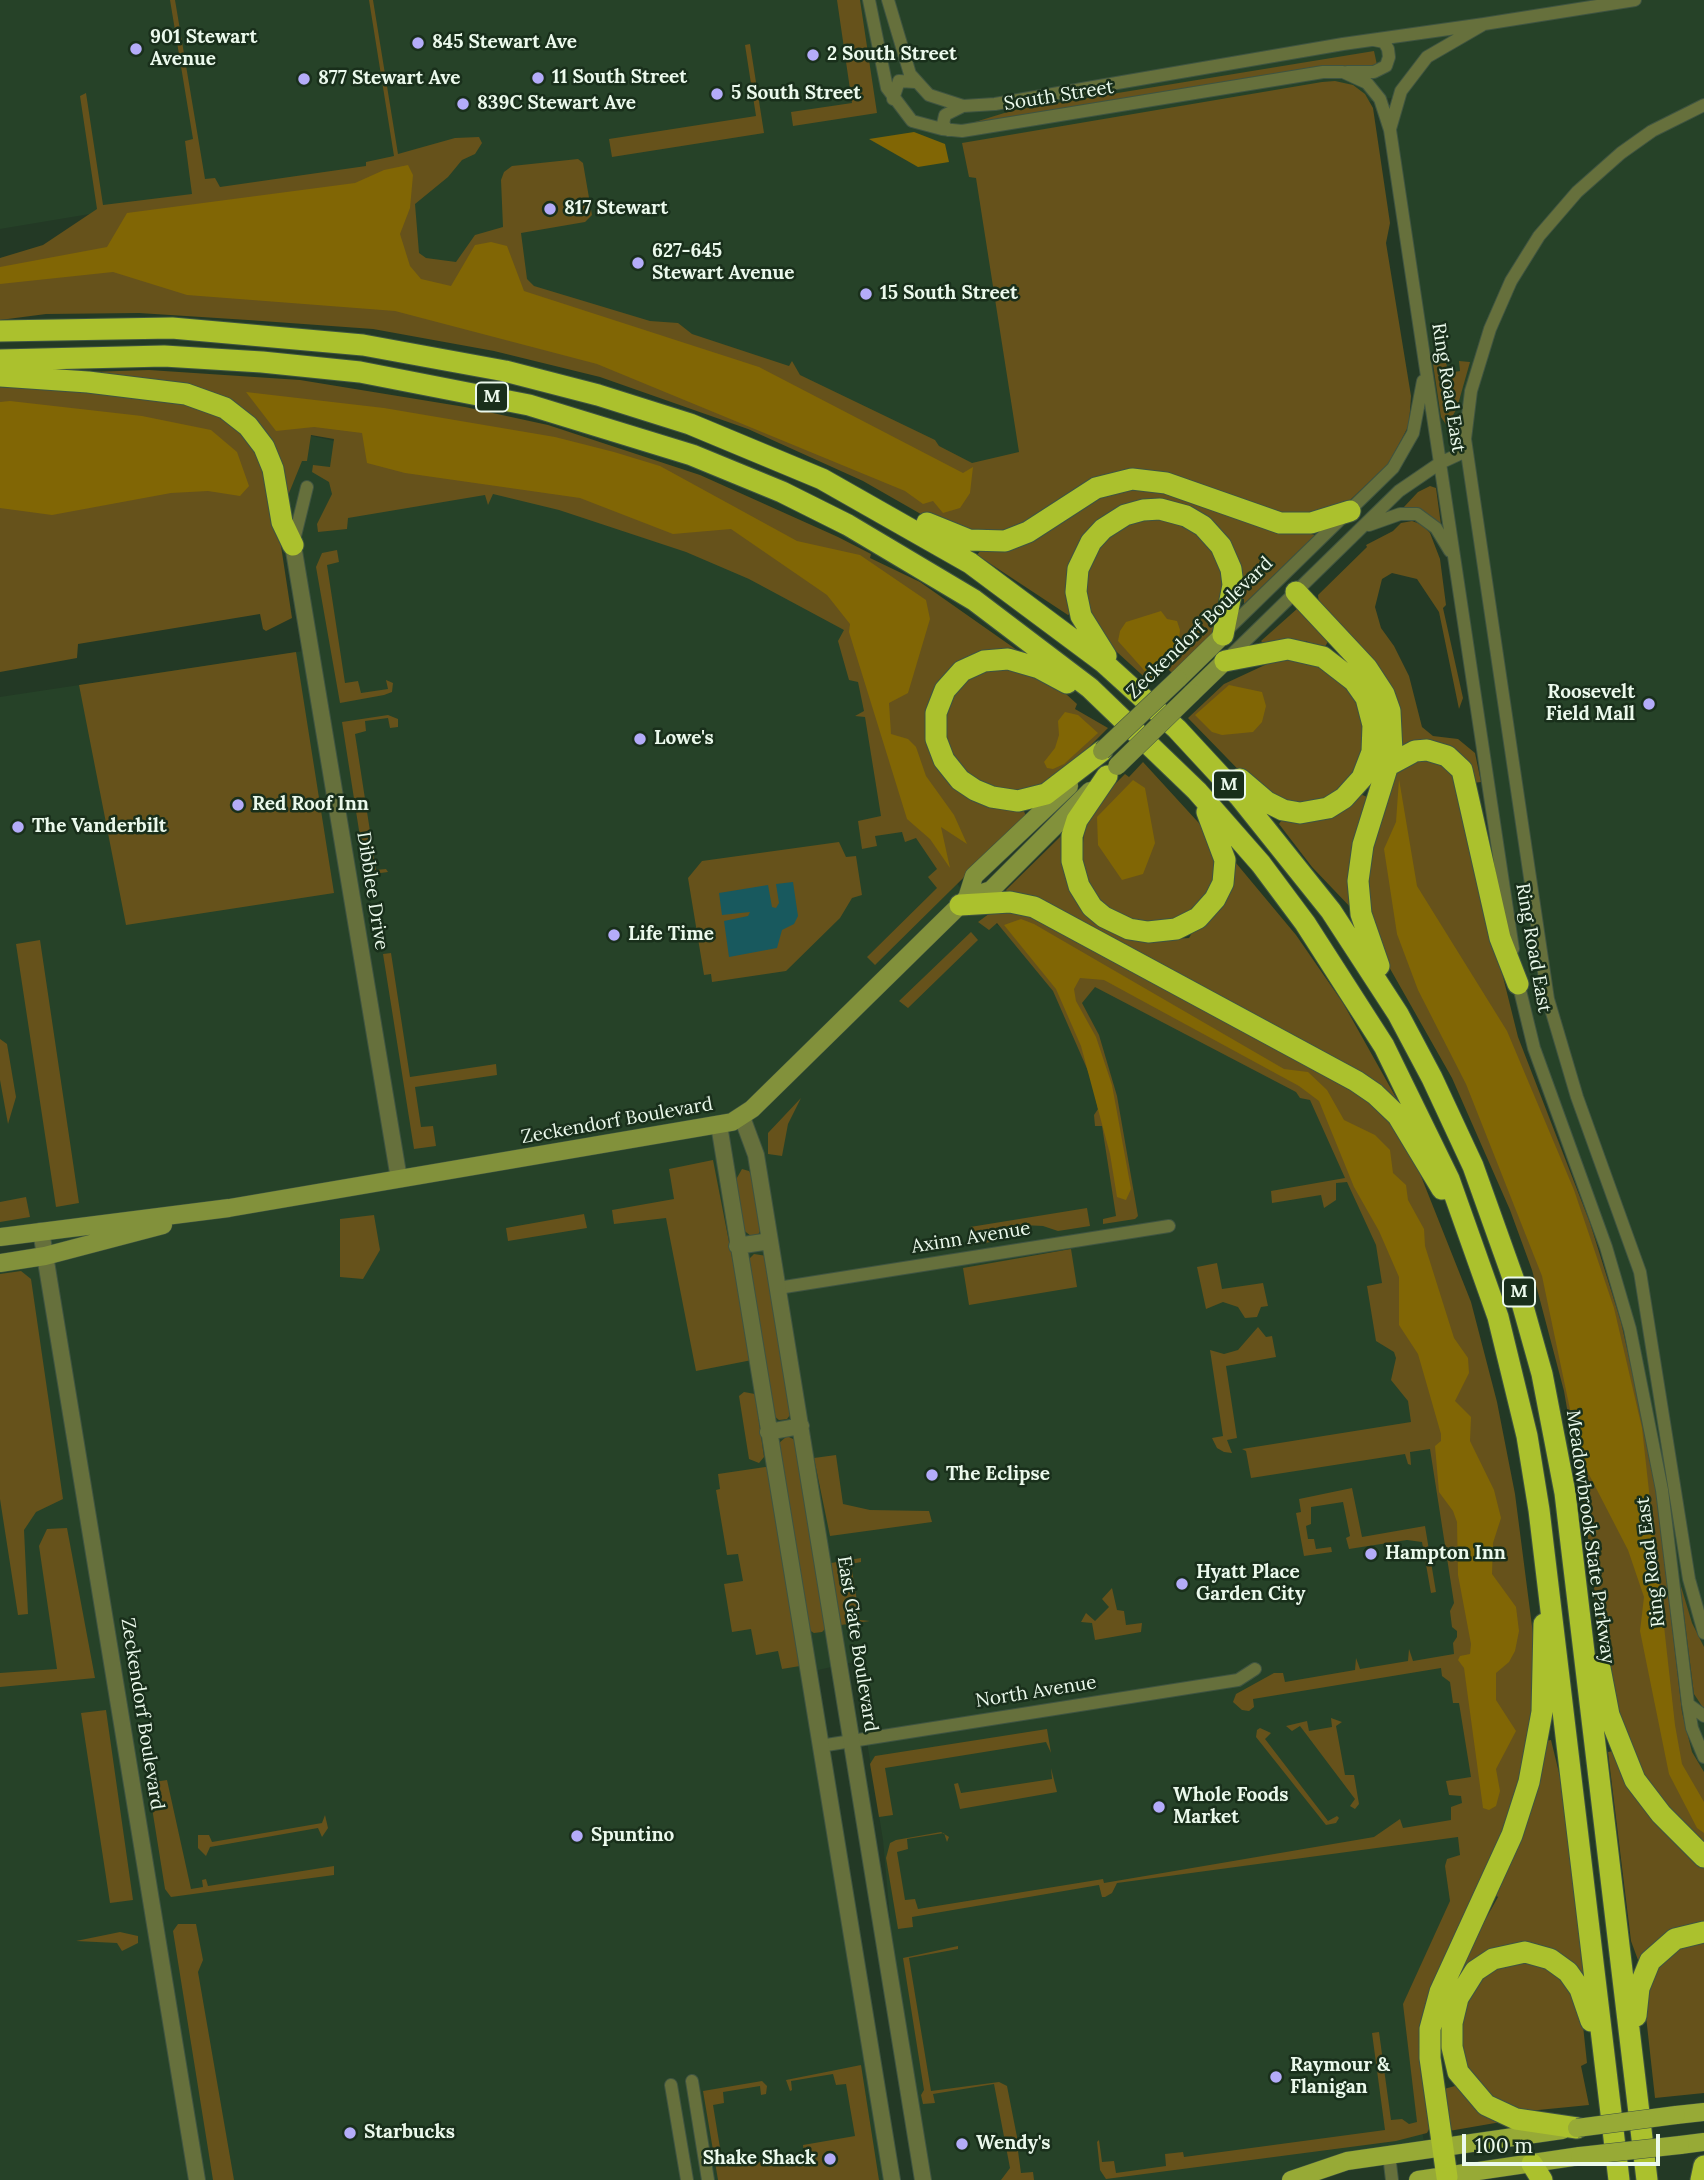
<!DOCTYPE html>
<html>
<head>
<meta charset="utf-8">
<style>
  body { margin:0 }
  #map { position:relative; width:1704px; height:2180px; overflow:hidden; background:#233925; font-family:Lora,serif }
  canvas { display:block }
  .scale { position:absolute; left:1462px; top:2134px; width:198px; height:32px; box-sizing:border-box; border:4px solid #ebf9ec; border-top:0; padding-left:9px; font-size:21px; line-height:24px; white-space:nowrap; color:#ebf9ec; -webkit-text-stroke:5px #192f1b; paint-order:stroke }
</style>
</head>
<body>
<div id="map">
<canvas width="1704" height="2180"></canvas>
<div class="scale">100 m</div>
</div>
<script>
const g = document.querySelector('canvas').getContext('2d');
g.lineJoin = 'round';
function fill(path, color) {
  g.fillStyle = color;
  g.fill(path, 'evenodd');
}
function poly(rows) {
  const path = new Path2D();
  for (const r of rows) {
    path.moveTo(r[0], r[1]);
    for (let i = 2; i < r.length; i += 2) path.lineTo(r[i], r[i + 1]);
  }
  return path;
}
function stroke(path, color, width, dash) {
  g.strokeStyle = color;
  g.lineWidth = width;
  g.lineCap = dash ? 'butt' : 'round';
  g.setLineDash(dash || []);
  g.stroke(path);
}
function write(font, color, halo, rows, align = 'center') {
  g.font = font + ' Lora,serif';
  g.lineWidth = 5;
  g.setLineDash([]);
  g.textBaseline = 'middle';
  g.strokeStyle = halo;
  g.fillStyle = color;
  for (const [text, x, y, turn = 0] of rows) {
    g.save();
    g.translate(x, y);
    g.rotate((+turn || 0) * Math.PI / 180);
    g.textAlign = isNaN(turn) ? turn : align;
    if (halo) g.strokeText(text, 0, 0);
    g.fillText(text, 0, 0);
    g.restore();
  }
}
fill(poly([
  [0,0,1704,0,1704,1823,1688,1787,1688,1704,1662,1490,1630,1329,1528,1029,1390,130,1402,96,1361,103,1021,453,972,464,120,209,0,229],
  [261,425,689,518,853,612,911,815,967,898,994,923,1309,1097,1357,1175,1437,1440,1488,1830,1405,2006,1425,2150,1291,2180,923,2180,881,1919,890,1918,883,1840,854,1662,809,1672,892,2180,0,2180,0,1263,45,1256,41,1231,0,1237,0,697,310,650]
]), '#264228');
fill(poly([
  [170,0,175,0,205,179,215,178,220,187,366,166,366,162,394,156,369,0,373,0,398,154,455,138,479,137,482,143,475,154,462,160,448,177,415,204,419,253,426,258,456,262,475,235,503,227,501,180,504,172,512,166,578,159,583,163,592,215,585,222,521,233,527,279,534,286,650,321,678,323,692,334,789,366,792,361,800,375,935,440,939,446,972,463,1019,452,976,178,969,177,962,143,1322,82,1335,81,1353,85,1365,94,1373,108,1390,223,1386,243,1411,396,1409,425,1389,463,1347,503,1306,520,1135,475,1011,535,940,525,863,481,748,429,600,377,494,351,373,329,248,320,139,313,46,314,0,320,0,258,43,245,97,209,80,96,86,93,103,205,192,194,185,141,193,139],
  [837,0,860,0,877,113,793,126,791,112,852,103],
  [750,44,764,133,612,157,609,139,756,116,745,45],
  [1374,51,1377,65,976,124,975,122,1014,110],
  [1459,361,1470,362,1457,408,1447,426,1441,417,1433,364,1446,363,1449,373,1460,371],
  [149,370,300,380,465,407,548,425,700,475,838,537,871,554,870,558,920,582,1024,655,949,676,931,750,1023,809,1026,816,875,965,867,957,937,888,928,877,937,869,916,838,905,842,902,832,875,836,877,846,862,849,858,821,881,816,865,717,855,716,864,711,858,682,849,680,838,641,844,630,749,579,686,552,559,510,493,494,488,505,485,495,348,518,347,529,318,532,317,524,332,494,329,482,312,472,313,465,330,467,334,439,311,435,307,461,302,461,287,498,238,411,89,372],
  [0,387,130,394,191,405,218,414,256,446,272,487,292,618,266,631,263,629,260,614,78,644,77,658,0,672],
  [1430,486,1436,488,1441,525,1403,508,1418,492],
  [1142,488,1315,535,1244,604,1244,599,1239,598,1239,574,1176,509,1096,531,1073,612,1068,615,977,555,981,550,1110,491],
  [1157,519,1184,523,1204,535,1226,577,1216,629,1173,674,1167,668,1152,684,1107,643,1086,611,1085,574,1099,544,1134,521],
  [1412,521,1423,525,1430,533,1440,559,1446,605,1443,608,1463,698,1459,709,1439,612,1417,579,1392,573,1382,579,1375,607,1381,628,1394,646,1409,676,1422,727,1433,736,1458,739,1475,753,1481,782,1473,783,1468,769,1405,751,1319,606,1318,595,1367,547,1366,545,1393,531,1401,523],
  [337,550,339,562,327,565,345,683,358,681,361,693,388,689,386,680,393,683,392,692,384,695,340,703,316,567,322,553],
  [1298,608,1329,640,1323,650,1306,641,1303,645,1264,644,1261,641],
  [296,652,334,893,126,925,79,685],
  [1283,658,1318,664,1356,696,1368,743,1353,782,1304,809,1264,796,1188,718,1224,684,1267,664,1268,660],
  [999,666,1055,684,1077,704,1075,709,1108,728,1090,746,1094,750,1070,775,1022,791,987,791,954,764,942,725,954,689,977,672],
  [388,715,398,719,398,727,390,728,388,718,365,721,366,731,355,734,376,870,386,869,388,872,366,875,342,722],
  [1425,758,1451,768,1518,1037,1590,1223,1621,1322,1647,1436,1656,1490,1682,1712,1692,1752,1704,1772,1704,1850,1684,1831,1629,1756,1604,1670,1585,1513,1564,1391,1532,1270,1510,1210,1452,1078,1384,958,1371,923,1366,893,1369,861,1394,776,1401,767],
  [1143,762,1208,833,1218,878,1197,912,1142,927,1099,906,1080,869,1084,834,1080,832,1098,801,1125,774,1129,777],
  [1360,794,1372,799,1354,911,1312,867,1279,824,1283,818],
  [1062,835,1069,882,1156,940,1189,938,1231,865,1236,863,1296,935,1343,1003,1399,1103,1009,894,1006,890],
  [839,842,846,857,856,856,862,895,852,898,840,918,786,971,712,982,711,974,704,975,688,878,702,861],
  [1008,910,1031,913,1382,1108,1415,1161,1471,1302,1497,1402,1515,1494,1537,1665,1538,1698,1508,1831,1426,2007,1430,2127,1427,2133,1396,2141,1106,2179,1100,2170,1097,2142,1099,2140,1102,2162,1114,2161,1116,2173,1166,2166,1165,2154,1183,2152,1184,2157,1385,2130,1372,2033,1379,2032,1391,2120,1402,2119,1409,2124,1417,2122,1403,2004,1450,1901,1445,1866,1447,1859,1460,1855,1458,1837,1117,1883,1112,1893,1105,1897,1102,1897,1099,1885,912,1917,913,1927,898,1929,886,1858,890,1843,896,1840,941,1832,949,1837,947,1842,944,1833,907,1839,908,1849,897,1852,905,1900,915,1899,918,1909,1103,1879,1104,1883,1374,1837,1400,1819,1403,1828,1451,1820,1451,1807,1462,1803,1461,1796,1449,1795,1446,1781,1471,1777,1459,1703,1453,1703,1450,1682,1442,1676,1441,1668,1253,1699,1254,1707,1249,1711,1242,1710,1233,1702,1236,1694,1274,1673,1283,1673,1285,1682,1355,1670,1356,1658,1360,1669,1408,1661,1409,1649,1413,1661,1454,1654,1453,1643,1457,1637,1457,1631,1452,1627,1450,1611,1454,1603,1430,1449,1410,1452,1411,1465,1408,1464,1405,1454,1251,1478,1246,1451,1242,1449,1411,1422,1408,1401,1391,1380,1396,1358,1394,1352,1376,1341,1367,1286,1382,1283,1376,1245,1347,1182,1336,1183,1336,1200,1324,1208,1321,1195,1272,1203,1271,1191,1345,1178,1310,1100,1300,1098,1296,1092,1095,987,1082,1003,1099,1035,1117,1096,1138,1216,1135,1219,1103,1224,1103,1219,1116,1216,1102,1126,1095,1126,1094,1115,1098,1109,1092,1080,1053,991,997,923,989,930,978,922,990,913],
  [971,932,978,940,908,1008,899,1001],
  [40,940,79,1203,56,1207,16,944],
  [391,953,410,1077,496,1064,497,1075,415,1087,421,1127,433,1126,436,1146,414,1149,383,954],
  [0,1039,7,1044,16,1097,8,1124,0,1080],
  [801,1098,788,1124,782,1156,768,1154,768,1133],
  [713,1160,752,1360,696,1371,666,1218,614,1224,612,1210,674,1199,669,1169],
  [742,1169,749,1171,752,1176,761,1229,758,1235,751,1236,742,1229,734,1183],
  [26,1197,30,1217,0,1222,0,1202],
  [1087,1208,1090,1226,1058,1231,1043,1226,1023,1225,1002,1240,973,1245,970,1227],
  [584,1214,587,1228,508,1241,506,1228],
  [374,1215,380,1250,363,1279,340,1277,340,1219],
  [1071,1249,1077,1287,969,1305,963,1268],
  [754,1254,767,1256,790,1415,787,1419,779,1420,774,1416,747,1261],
  [1217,1263,1222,1289,1263,1283,1268,1306,1261,1307,1257,1317,1245,1318,1238,1307,1223,1302,1206,1309,1197,1267],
  [21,1271,31,1279,63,1499,36,1512,24,1530,28,1614,18,1615,0,1499,0,1274],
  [1258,1327,1266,1337,1272,1336,1276,1357,1226,1366,1237,1438,1227,1440,1232,1453,1224,1452,1217,1448,1212,1438,1223,1436,1210,1350,1224,1354,1238,1350],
  [744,1392,755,1394,764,1457,759,1463,749,1459,739,1396],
  [787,1436,797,1441,826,1628,822,1632,814,1633,809,1630,778,1444],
  [836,1455,843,1504,870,1510,929,1511,932,1522,830,1536,814,1458],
  [772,1466,806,1665,782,1669,778,1651,756,1655,751,1629,732,1632,724,1584,743,1581,738,1554,727,1555,716,1490,720,1489,718,1474],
  [1352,1488,1362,1537,1425,1526,1436,1592,1431,1593,1422,1542,1407,1540,1349,1549,1346,1538,1350,1536,1343,1502,1311,1507,1311,1524,1306,1526,1308,1539,1314,1539,1316,1549,1331,1547,1332,1552,1304,1556,1296,1513,1301,1512,1299,1499],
  [67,1528,95,1678,0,1687,0,1673,57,1669,39,1546,47,1529],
  [861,1558,861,1562,851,1564,860,1620,870,1621,841,1625,831,1563],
  [1680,1583,1692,1623,1704,1647,1704,1709,1694,1694],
  [1112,1588,1117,1610,1124,1611,1126,1625,1142,1623,1141,1632,1095,1640,1092,1623,1081,1622,1086,1613,1095,1621,1109,1607,1102,1599],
  [106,1710,133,1900,110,1903,81,1713],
  [1331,1718,1342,1722,1336,1726,1345,1775,1354,1775,1359,1804,1355,1809,1350,1806,1355,1799,1300,1726,1292,1731,1286,1726,1307,1721,1309,1731,1332,1727],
  [1260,1728,1271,1733,1265,1739,1328,1821,1337,1816,1339,1818,1336,1823,1326,1825,1256,1737,1257,1730],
  [1047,1729,1051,1753,1046,1742,885,1768,893,1815,879,1817,870,1764,875,1756],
  [1551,1740,1560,1777,1584,1972,1576,1975,1511,1949,1454,1992,1462,1961,1498,1897,1495,1894,1545,1741],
  [1613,1751,1649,1812,1704,1867,1704,1928,1645,1961,1638,1960,1631,1941,1608,1752],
  [1051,1768,1057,1792,960,1809,954,1784,958,1783,961,1793,1052,1779],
  [167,1780,191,1889,203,1887,202,1880,206,1879,208,1886,334,1866,334,1875,171,1897,165,1889,148,1783],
  [325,1815,328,1828,322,1837,318,1828,210,1847,206,1856,198,1848,198,1835,209,1835,212,1842,322,1823],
  [178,1924,196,1924,203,1960,198,1972,234,2180,213,2180,173,1931],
  [120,1932,138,1936,138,1943,122,1951,117,1943,76,1941],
  [1704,1940,1704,2093,1655,2098,1645,2007,1654,1973,1666,1957,1686,1944],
  [958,1946,958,1949,909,1958,931,2091,999,2082,1007,2086,1018,2142,1031,2149,1018,2151,1021,2173,1033,2172,1034,2180,1001,2180,1010,2168,994,2084,933,2094,935,2103,923,2104,921,2095,924,2090,903,1958],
  [1523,1960,1550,1969,1568,1983,1581,2007,1587,2063,1581,2066,1589,2105,1508,2113,1464,2068,1461,2019,1468,1996,1482,1976,1503,1964],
  [861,2065,879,2180,718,2180,703,2091,762,2081,767,2086,766,2094,761,2095,760,2086,723,2092,724,2103,713,2105,721,2154,732,2153,734,2166,794,2157,804,2155,803,2145,855,2136,846,2084,836,2085,833,2074,791,2081,792,2090,790,2091,786,2080],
  [1454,2075,1501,2122,1449,2131,1444,2089,1455,2086]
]), '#66521b');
fill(poly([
  [914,132,945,144,949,162,918,167,869,139],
  [408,165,413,175,410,208,400,234,410,266,421,279,451,286,475,245,491,242,507,246,524,291,759,367,963,473,973,467,970,493,960,508,943,513,933,501,923,504,905,491,597,364,395,311,187,295,113,272,0,284,0,267,107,247,127,213,355,183,384,170],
  [246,392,384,408,555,437,614,452,660,466,797,541,860,555,926,600,930,619,908,693,889,703,891,734,908,739,916,747,926,776,954,815,967,844,941,827,950,868,930,839,907,819,849,632,850,624,827,595,731,529,673,534,580,498,405,473,367,463,362,433,314,427,276,431],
  [10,401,142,416,211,430,237,452,249,486,240,496,208,491,171,493,52,515,0,508,0,402],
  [1161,611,1167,619,1177,621,1180,630,1178,648,1151,678,1118,641,1120,631,1126,622],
  [1229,685,1262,692,1266,706,1262,722,1253,732,1222,735,1212,732,1195,715],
  [1065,712,1078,715,1098,733,1064,764,1053,769,1047,768,1044,762,1055,748,1059,735,1058,721],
  [1399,779,1417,886,1507,1031,1574,1190,1614,1308,1642,1428,1675,1725,1682,1764,1704,1802,1704,1833,1697,1828,1669,1774,1640,1631,1644,1597,1628,1550,1580,1457,1542,1276,1466,1084,1418,990,1397,934,1384,849,1396,822],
  [1133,780,1145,788,1155,843,1143,874,1122,880,1098,845,1097,817],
  [1021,919,1034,924,1284,1069,1308,1072,1327,1090,1344,1120,1375,1135,1390,1150,1393,1173,1406,1185,1408,1200,1424,1229,1425,1246,1454,1338,1468,1358,1469,1373,1455,1401,1471,1417,1470,1441,1494,1490,1501,1518,1493,1543,1492,1574,1516,1607,1519,1631,1515,1651,1509,1662,1496,1673,1496,1700,1516,1731,1496,1769,1500,1791,1496,1806,1489,1810,1483,1808,1464,1668,1458,1660,1460,1656,1470,1654,1471,1644,1458,1575,1457,1522,1453,1511,1439,1492,1435,1446,1441,1441,1441,1434,1418,1354,1399,1325,1399,1277,1379,1231,1354,1187,1319,1101,1299,1086,1104,980,1080,978,1074,989,1076,1001,1096,1037,1112,1085,1131,1189,1126,1200,1117,1197,1110,1154,1081,1046,1056,989,1004,925]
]), '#816605');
fill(poly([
  [793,882,798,916,794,924,782,930,777,948,729,957,724,921,748,916,750,912,722,915,719,893,768,885,772,907,776,908,779,903,776,884]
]), '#18595e');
const minor = poly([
  [869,0,887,88,912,121,942,129,962,131,1323,72,1343,72,1367,83,1380,99,1390,130,1513,949],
  [888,0,910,74,929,95,963,106,995,104,1343,44,1484,24],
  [1347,72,1374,72,1386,66,1389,57,1388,49,1384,42,1374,40],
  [893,99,899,81,915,82],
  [1704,105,1652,131,1621,153,1577,192,1539,236,1511,281,1490,329,1471,391,1465,439,1548,999,1577,1097,1640,1272,1689,1579,1704,1633],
  [1390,129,1401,91,1427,57,1484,24,1635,0],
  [948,130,943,124,945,115,963,106],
  [1369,525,1400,514,1417,514,1436,528,1450,551],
  [293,544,307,487],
  [1225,632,1393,468,1413,433,1423,381],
  [1228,658,1399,491,1440,463,1466,451],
  [1517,978,1534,1048,1606,1247,1630,1329,1662,1490,1688,1704,1692,1728,1704,1757],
  [778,1288,1169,1226],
  [1688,1704,1704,1716],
  [820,1746,1238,1680,1255,1669],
  [692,2081,708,2180],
  [671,2085,687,2180],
  [1389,2155,1392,2180]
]);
const tertiary = poly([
  [293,545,399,1179],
  [742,1117,756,1155,923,2180],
  [719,1125,892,2180],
  [41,1231,197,2180],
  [737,1246,770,1241],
  [768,1432,801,1426]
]);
const secondary = poly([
  [1178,679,1223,635],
  [1192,693,1225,661],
  [967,898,974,876,1069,786],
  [0,1237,229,1208,732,1122,752,1109,967,898,991,890,1090,791],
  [0,1263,45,1256,163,1225]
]);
const primary = poly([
  [1676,2115,1704,2112],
  [1680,2145,1704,2142],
  [1291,2180,1347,2161,1562,2130],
  [1418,2180,1580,2156]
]);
const motorway = poly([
  [0,331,172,328,363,345,505,371,598,395,690,424,822,479,970,563,1103,662,1177,729,1239,796,1331,911,1398,1014,1432,1078,1473,1166,1522,1303,1542,1374,1565,1493,1647,2180],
  [0,360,164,356,262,362,360,372,529,405,692,455,782,492,848,525,974,600,1090,688,1197,791,1261,864,1305,923,1384,1046,1449,1179,1498,1317,1527,1436,1539,1510,1619,2180],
  [0,376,88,382,186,394,225,408,248,426,264,447,273,469,282,522,293,545],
  [927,523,969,540,1005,541,1028,532,1096,488,1132,479,1166,483,1280,523,1311,523,1350,511],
  [1296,592,1367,668,1384,694,1390,711,1392,752,1363,845,1358,881,1361,914,1379,966],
  [1106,656,1081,616,1076,592,1078,569,1091,542,1103,529,1125,515,1143,510,1160,509,1186,516,1203,526,1221,546,1231,569,1233,585,1223,635],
  [1225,661,1288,649,1323,657,1354,681,1366,698,1373,725,1372,752,1362,778,1344,798,1328,808,1300,813,1283,810,1267,802,1240,779],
  [1067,683,1039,668,1008,659,984,661,962,671,945,690,936,713,936,739,944,760,960,780,975,790,992,797,1018,801,1046,794,1102,751],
  [1389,765,1415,751,1427,750,1447,756,1462,770,1500,938,1518,984],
  [1107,776,1077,820,1072,836,1072,861,1079,886,1092,907,1104,917,1129,929,1148,932,1176,929,1198,918,1215,899,1223,883,1225,860,1207,812],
  [960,905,1010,902,1034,907,1356,1081,1375,1094,1398,1116,1442,1189],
  [1600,1668,1609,1715,1635,1780,1661,1814,1704,1857],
  [1636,2016,1639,1988,1650,1961,1675,1939,1704,1932],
  [1577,2128,1516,2119,1486,2105,1458,2072,1452,2047,1452,2023,1458,1998,1475,1971,1493,1959,1525,1952,1550,1959,1568,1972,1580,1989,1591,2021],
  [1532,2164,1542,2180],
  [1447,2177,1430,2058,1430,2029,1440,1992,1512,1835,1529,1782,1542,1712,1544,1624],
  [1701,2180,1704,2166]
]);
stroke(minor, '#3f5441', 14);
stroke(tertiary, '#3f5441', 18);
stroke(secondary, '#3f5441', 19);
stroke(primary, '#3f5441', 19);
stroke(motorway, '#3f5441', 23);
stroke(minor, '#66703c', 12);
stroke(tertiary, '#66703c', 16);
stroke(secondary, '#82913b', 18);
stroke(primary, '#97aa36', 18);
stroke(motorway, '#abc12d', 21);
const secondaryBridge = poly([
  [1102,751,1178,679],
  [1117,766,1192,693]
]);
const primaryBridge = poly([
  [1577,2128,1676,2115],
  [1580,2156,1680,2145]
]);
stroke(secondaryBridge, '#3f5441', 19, []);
stroke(primaryBridge, '#3f5441', 19, []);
stroke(secondaryBridge, '#82913b', 18);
stroke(primaryBridge, '#97aa36', 18);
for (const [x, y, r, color] of [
  [418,43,7,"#b4acf9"],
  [136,49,7,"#b4acf9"],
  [813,55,7,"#b4acf9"],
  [538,78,7,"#b4acf9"],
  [304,79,7,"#b4acf9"],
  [717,94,7,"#b4acf9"],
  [463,104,7,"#b4acf9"],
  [550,209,7,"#b4acf9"],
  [638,263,7,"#b4acf9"],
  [866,294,7,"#b4acf9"],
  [1649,704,7,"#b4acf9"],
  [640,739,7,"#b4acf9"],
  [238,805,7,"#b4acf9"],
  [18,827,7,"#b4acf9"],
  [614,935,7,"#b4acf9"],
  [932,1475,7,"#b4acf9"],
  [1371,1554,7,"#b4acf9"],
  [1182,1584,7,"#b4acf9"],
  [1159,1807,7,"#b4acf9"],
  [577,1836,7,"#b4acf9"],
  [1276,2077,7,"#b4acf9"],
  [350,2133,7,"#b4acf9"],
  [962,2144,7,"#b4acf9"],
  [830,2159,7,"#b4acf9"]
]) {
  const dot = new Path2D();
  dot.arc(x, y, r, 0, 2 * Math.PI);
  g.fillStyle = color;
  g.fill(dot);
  stroke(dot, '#192f1b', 2.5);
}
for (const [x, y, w] of [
  [492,397,32],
  [1229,785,32],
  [1519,1292,32]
]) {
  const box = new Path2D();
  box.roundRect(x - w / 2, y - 14.5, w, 29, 5);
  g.fillStyle = '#192f1b';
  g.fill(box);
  stroke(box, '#ebf9ec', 2);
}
write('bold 18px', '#ebf9ec', null, [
  ["M",492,397],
  ["M",1229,785],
  ["M",1519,1292]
]);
write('bold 19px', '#ebf9ec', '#192f1b', [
  ["901 Stewart",150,38],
  ["Avenue",150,60],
  ["845 Stewart Ave",432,43],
  ["2 South Street",827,55],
  ["11 South Street",552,78],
  ["877 Stewart Ave",318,79],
  ["5 South Street",731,94],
  ["839C Stewart Ave",477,104],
  ["817 Stewart",564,209],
  ["627-645",652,252],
  ["Stewart Avenue",652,274],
  ["15 South Street",880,294],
  ["Roosevelt",1635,693,"right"],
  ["Field Mall",1635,715,"right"],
  ["Lowe's",654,739],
  ["Red Roof Inn",252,805],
  ["The Vanderbilt",32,827],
  ["Life Time",628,935],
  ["The Eclipse",946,1475],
  ["Hampton Inn",1385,1554],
  ["Hyatt Place",1196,1573],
  ["Garden City",1196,1595],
  ["Whole Foods",1173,1796],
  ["Market",1173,1818],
  ["Spuntino",591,1836],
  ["Raymour &",1290,2066],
  ["Flanigan",1290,2088],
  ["Starbucks",364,2133],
  ["Wendy's",976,2144],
  ["Shake Shack",816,2159,"right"]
], 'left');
write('19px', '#ebf9ec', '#192f1b', [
  ["South Street",1059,96,-9],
  ["Ring Road East",1448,388,81],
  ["Zeckendorf Boulevard",1200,628,-44],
  ["Dibblee Drive",372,891,81],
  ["Ring Road East",1533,948,80],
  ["Zeckendorf Boulevard",617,1121,-10],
  ["Axinn Avenue",971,1238,-9],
  ["Meadowbrook State Parkway",1590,1537,82],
  ["Ring Road East",1651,1562,-97],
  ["East Gate Boulevard",857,1644,81],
  ["North Avenue",1036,1692,-9],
  ["Zeckendorf Boulevard",142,1714,81]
]);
</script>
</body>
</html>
